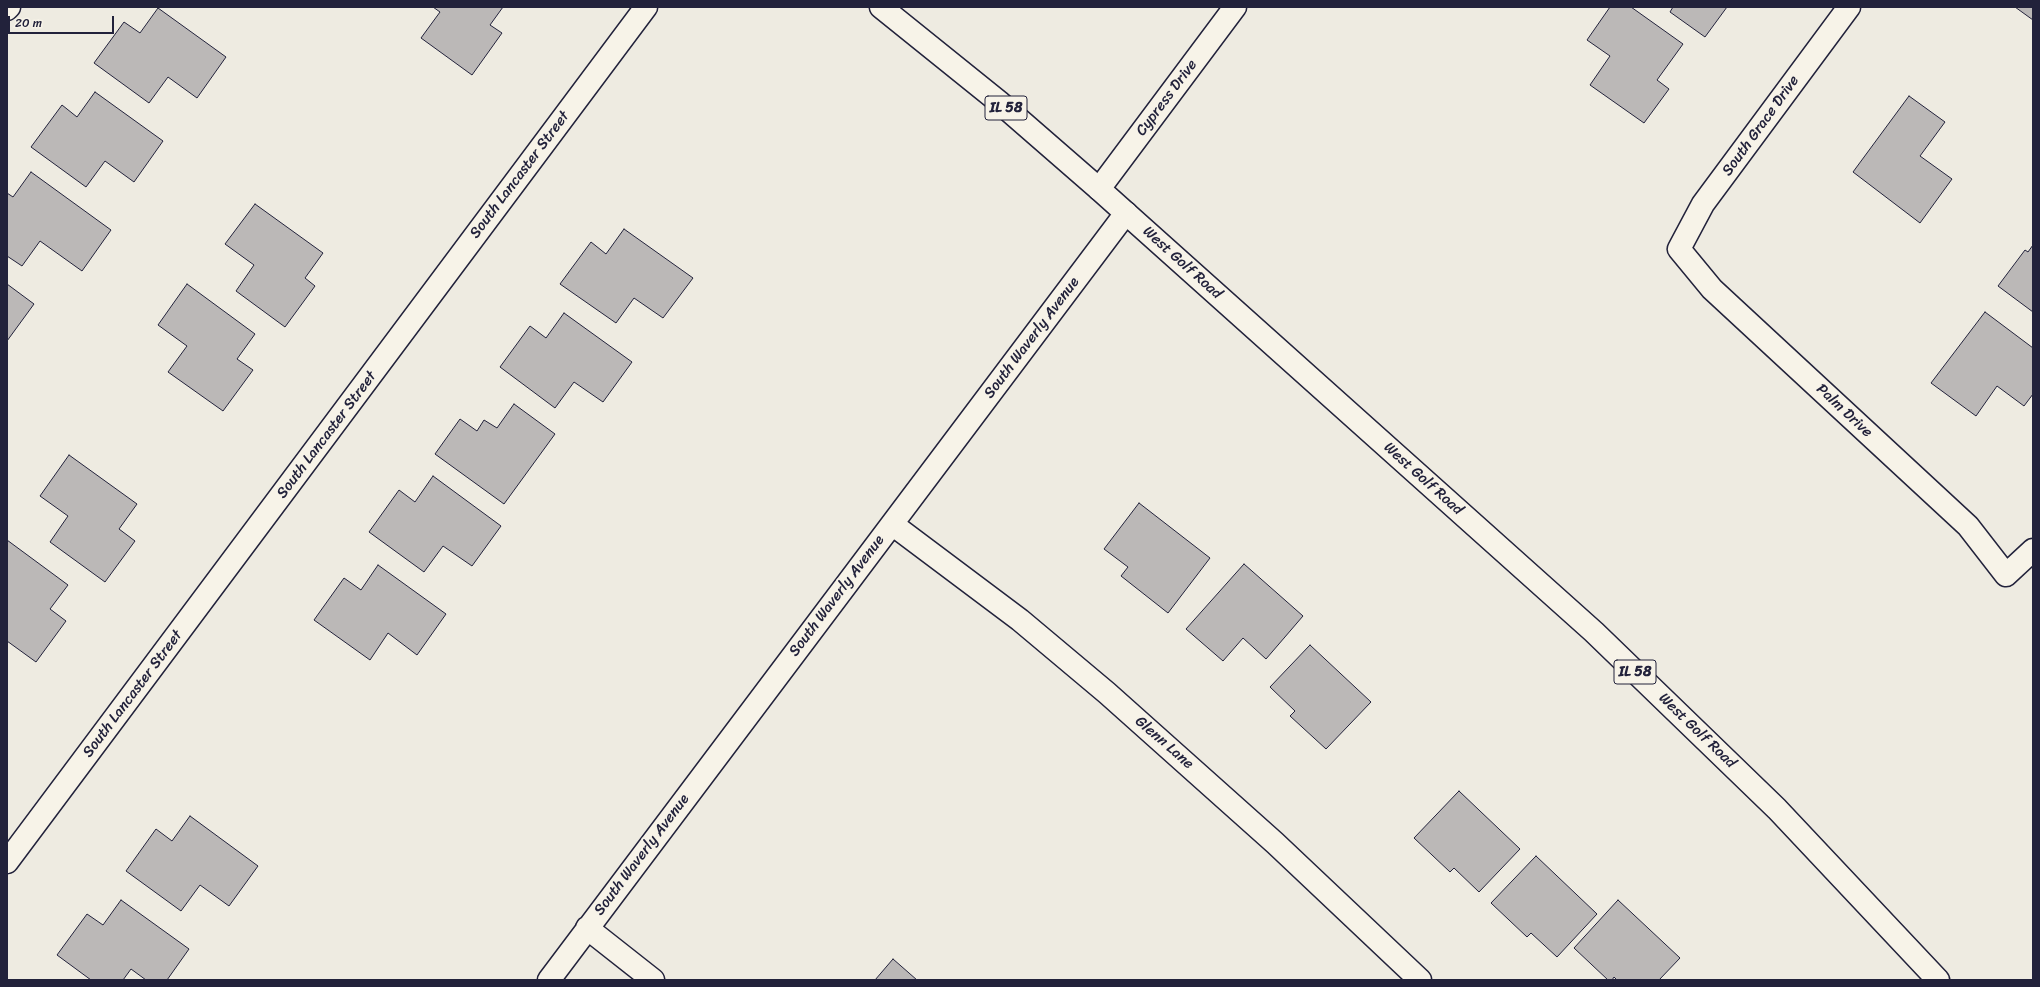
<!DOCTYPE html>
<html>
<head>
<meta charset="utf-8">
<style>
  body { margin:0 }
  #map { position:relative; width:2040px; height:987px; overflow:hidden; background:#eeebe1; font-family:Sriracha,sans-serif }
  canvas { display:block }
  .frame { position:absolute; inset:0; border:8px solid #22223b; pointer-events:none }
  .scale { position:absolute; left:8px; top:16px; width:106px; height:18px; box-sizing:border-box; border:2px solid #22223b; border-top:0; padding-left:5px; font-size:12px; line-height:14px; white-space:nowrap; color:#22223b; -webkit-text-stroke:3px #f7f3e8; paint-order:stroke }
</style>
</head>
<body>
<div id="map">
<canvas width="2040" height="987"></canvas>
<div class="frame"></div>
<div class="scale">20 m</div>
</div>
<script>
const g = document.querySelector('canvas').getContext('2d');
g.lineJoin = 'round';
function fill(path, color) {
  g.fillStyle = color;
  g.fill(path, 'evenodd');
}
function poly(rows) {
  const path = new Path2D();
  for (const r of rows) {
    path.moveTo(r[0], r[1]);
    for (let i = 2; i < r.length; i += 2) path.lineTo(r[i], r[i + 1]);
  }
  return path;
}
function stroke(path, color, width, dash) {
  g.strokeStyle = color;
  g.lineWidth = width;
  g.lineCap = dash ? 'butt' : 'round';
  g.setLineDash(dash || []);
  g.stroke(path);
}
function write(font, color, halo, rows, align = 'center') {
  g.font = font + ' Sriracha,sans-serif';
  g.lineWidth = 3.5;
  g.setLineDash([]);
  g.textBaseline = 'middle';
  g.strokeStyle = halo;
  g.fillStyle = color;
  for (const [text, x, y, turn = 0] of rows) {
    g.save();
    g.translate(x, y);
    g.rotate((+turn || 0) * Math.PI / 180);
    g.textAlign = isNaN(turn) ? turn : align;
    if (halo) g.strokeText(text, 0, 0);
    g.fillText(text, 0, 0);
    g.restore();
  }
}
const building = poly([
  [433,7,503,7,490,25,502,33,472,75,421,38,440,12,433,7],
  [1610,7,1631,7,1683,44,1657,80,1669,89,1644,123,1590,85,1610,56,1587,40,1610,7],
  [1673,7,1727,7,1705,37,1670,12,1673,7],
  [2015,7,2033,7,2033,20,2015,7],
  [158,8,226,57,197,98,168,77,149,103,94,63,124,22,140,33,158,8],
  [95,92,163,141,134,182,105,161,86,187,31,147,62,105,77,117,95,92],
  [1909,96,1945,122,1920,156,1952,179,1920,223,1853,172,1909,96],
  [31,172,111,230,82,271,40,241,22,266,7,256,7,193,13,197,31,172],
  [255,204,323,253,305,278,315,286,285,327,236,291,254,265,225,244,255,204],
  [624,229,693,278,663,318,634,298,616,323,560,284,591,242,606,254,624,229],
  [2033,245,2033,312,1998,286,2025,250,2028,252,2033,245],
  [7,284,34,304,7,341,7,284],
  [187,284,255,334,237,359,253,370,223,411,168,372,187,346,158,325,187,284],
  [1985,312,2033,348,2033,394,2024,406,1997,386,1976,416,1931,383,1985,312],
  [564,313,632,362,603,402,574,382,555,408,500,367,530,326,546,338,564,313],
  [514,404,555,434,504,504,435,454,460,419,477,431,484,420,497,428,514,404],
  [69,455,137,504,119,529,135,541,105,582,50,542,68,516,40,496,69,455],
  [433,476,501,526,472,566,443,546,424,572,369,532,399,490,415,502,433,476],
  [1139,503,1210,558,1168,613,1121,576,1128,567,1104,549,1139,503],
  [7,540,68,585,50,609,66,621,36,662,7,641,7,540],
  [1244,564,1303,616,1266,659,1243,638,1223,661,1186,629,1244,564],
  [378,565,446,614,417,655,388,633,370,660,314,620,344,578,361,590,378,565],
  [1310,645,1371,702,1326,749,1290,716,1295,711,1270,687,1310,645],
  [1459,791,1520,849,1479,892,1454,868,1450,872,1414,838,1459,791],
  [190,816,258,866,229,906,200,885,181,911,126,871,156,829,172,841,190,816],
  [1536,856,1597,914,1557,957,1531,933,1527,937,1491,903,1536,856],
  [121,900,189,949,167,980,146,980,131,969,123,980,91,980,57,955,87,914,103,925,121,900],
  [1618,900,1680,958,1659,980,1617,980,1614,977,1612,980,1608,980,1574,948,1618,900],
  [893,959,917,980,875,980,893,959]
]);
fill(building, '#bbb8b7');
stroke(building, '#22223b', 1);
const minor = poly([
  [1849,7,1703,204,1679,249,1712,289,1968,526,2006,575,2033,550],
  [7,9,9,7],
  [1099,189,1235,7],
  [892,524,1020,620,1107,693,1275,843,1420,980],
  [7,862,646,7],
  [587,928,653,980],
  [549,980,1126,213]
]);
const primary = poly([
  [881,7,999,102,1099,189,1594,632,1777,809,1938,980]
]);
stroke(minor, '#22223b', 25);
stroke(primary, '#22223b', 25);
stroke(minor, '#f7f3e8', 22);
stroke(primary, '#f7f3e8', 22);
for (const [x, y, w] of [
  [1006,108,42],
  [1635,672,42]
]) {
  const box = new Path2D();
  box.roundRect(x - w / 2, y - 12, w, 24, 3);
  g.fillStyle = '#f7f3e8';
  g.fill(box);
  stroke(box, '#22223b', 1);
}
write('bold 14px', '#22223b', null, [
  ["IL 58",1006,108],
  ["IL 58",1635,672]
]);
write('15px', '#22223b', '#f7f3e8', [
  ["Cypress Drive",1167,98,-53],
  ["South Grace Drive",1761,126,-54],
  ["South Lancaster Street",520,175,-53],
  ["West Golf Road",1182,263,42],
  ["South Waverly Avenue",1032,338,-53],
  ["Palm Drive",1844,411,43],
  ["South Lancaster Street",327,435,-53],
  ["West Golf Road",1423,479,42],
  ["South Waverly Avenue",837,596,-53],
  ["South Lancaster Street",133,694,-53],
  ["West Golf Road",1697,731,44],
  ["Glenn Lane",1164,743,41],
  ["South Waverly Avenue",642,855,-53]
]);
</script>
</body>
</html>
